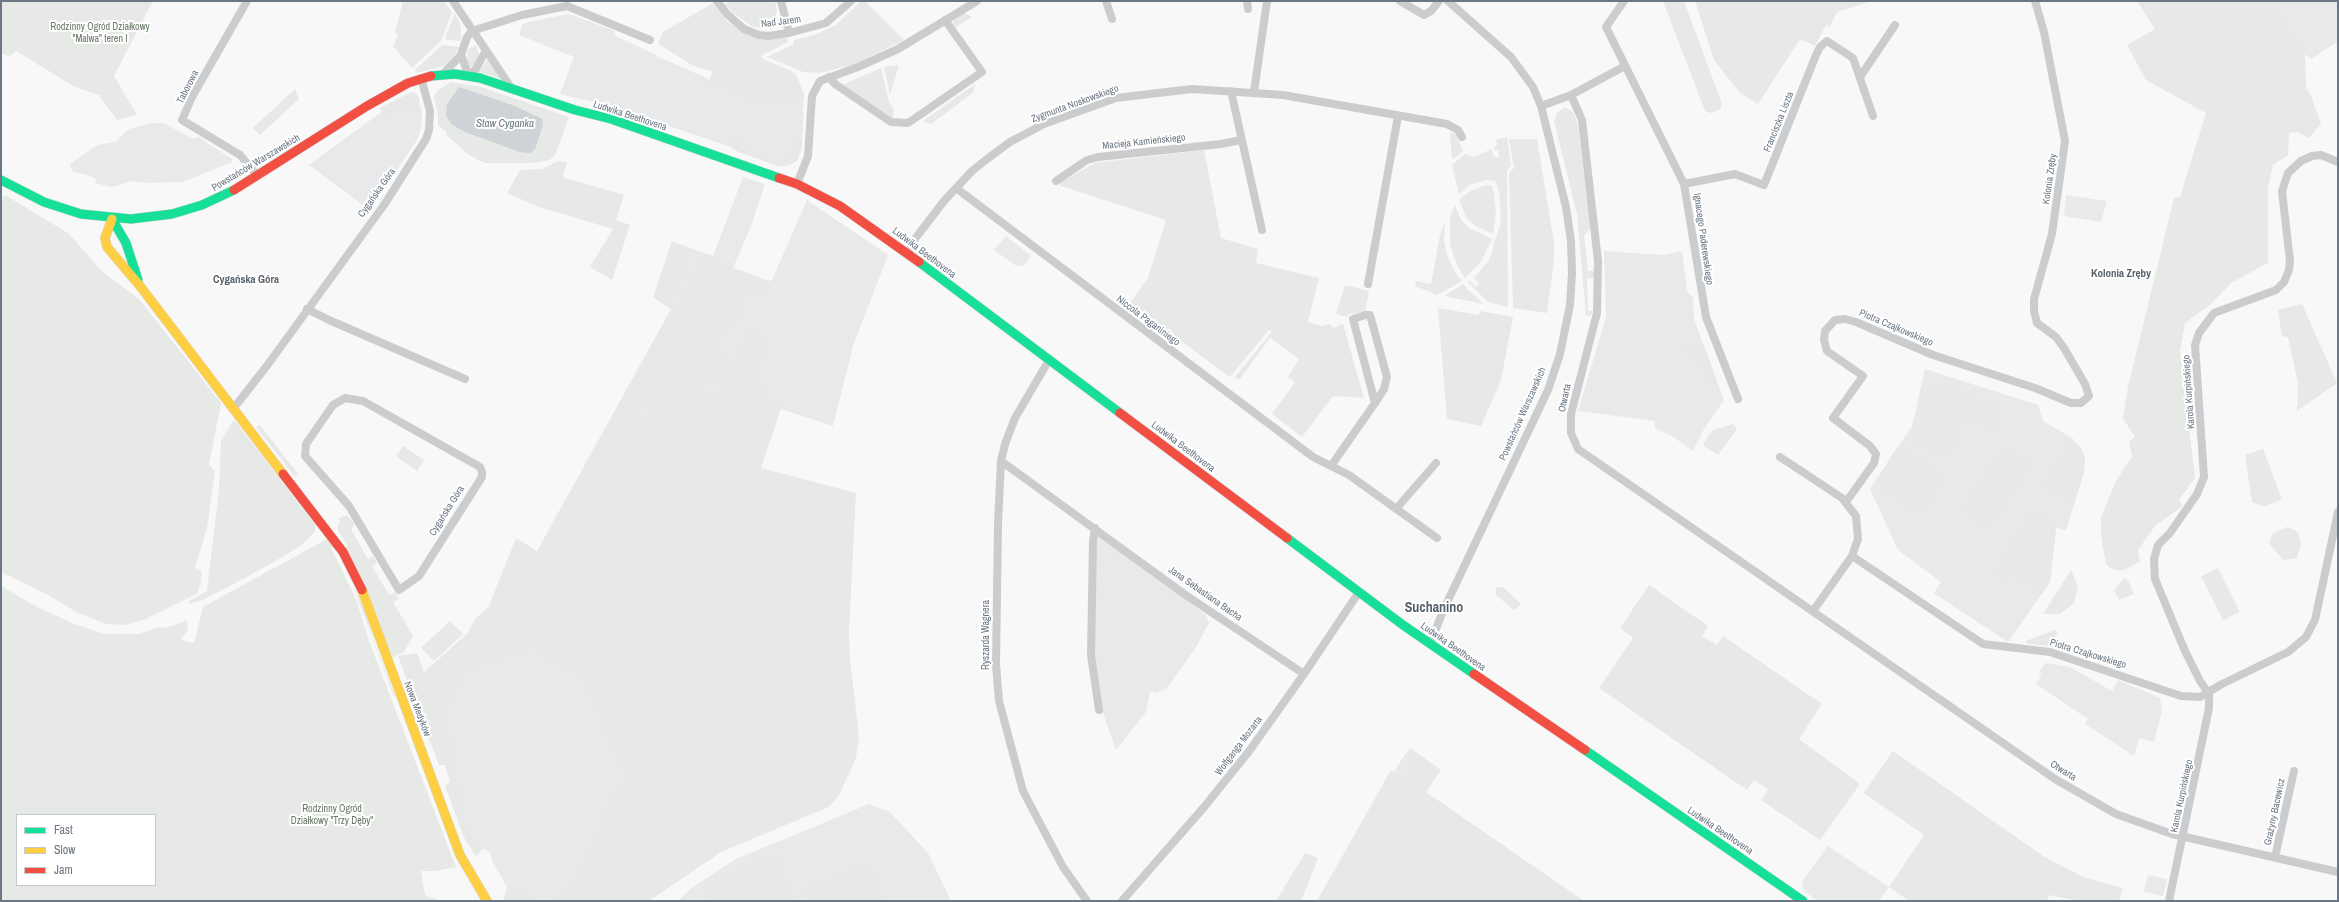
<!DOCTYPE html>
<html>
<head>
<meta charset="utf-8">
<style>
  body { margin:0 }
  #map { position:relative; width:2339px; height:902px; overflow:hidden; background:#f8f8f8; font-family:"Archivo Narrow",sans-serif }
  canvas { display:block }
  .frame { position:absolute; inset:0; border:2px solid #6b7784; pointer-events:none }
  .legend { position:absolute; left:16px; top:814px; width:140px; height:72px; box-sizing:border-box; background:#fff; border:1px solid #c4c9ce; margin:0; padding:5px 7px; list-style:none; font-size:12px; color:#6b7784 }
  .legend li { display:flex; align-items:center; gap:8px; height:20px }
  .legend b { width:20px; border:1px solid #c4c9ce }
</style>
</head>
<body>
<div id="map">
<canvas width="2339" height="902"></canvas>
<div class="frame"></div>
<ul class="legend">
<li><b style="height:5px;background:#16e098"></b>Fast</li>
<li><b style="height:5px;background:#ffcf43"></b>Slow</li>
<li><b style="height:5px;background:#f24e42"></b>Jam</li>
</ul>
</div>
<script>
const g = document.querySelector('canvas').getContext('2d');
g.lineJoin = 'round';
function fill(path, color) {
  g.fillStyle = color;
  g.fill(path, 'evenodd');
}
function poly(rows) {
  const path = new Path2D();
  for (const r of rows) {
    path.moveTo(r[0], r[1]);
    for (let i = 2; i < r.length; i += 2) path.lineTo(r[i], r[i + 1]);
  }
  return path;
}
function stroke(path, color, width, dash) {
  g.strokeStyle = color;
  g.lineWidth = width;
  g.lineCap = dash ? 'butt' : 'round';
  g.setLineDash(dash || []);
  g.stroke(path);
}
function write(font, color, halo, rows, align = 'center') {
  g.font = font + ' "Archivo Narrow",sans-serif';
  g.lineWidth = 4;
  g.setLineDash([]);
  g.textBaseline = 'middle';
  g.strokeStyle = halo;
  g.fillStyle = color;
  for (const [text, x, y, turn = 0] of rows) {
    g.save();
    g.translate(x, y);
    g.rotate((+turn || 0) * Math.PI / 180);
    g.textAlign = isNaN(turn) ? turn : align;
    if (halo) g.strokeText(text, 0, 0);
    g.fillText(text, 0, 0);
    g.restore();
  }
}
fill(poly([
  [2274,1,2338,1,2338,41,2311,59,2305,54],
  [569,14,615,31,614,35,658,56,656,56,725,86,761,95,804,93,802,149,797,161,785,166,778,166,739,152,731,147,606,105,560,94,574,57,519,35,522,25,528,22],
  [406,94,417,95,422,112,421,129,417,140,370,210,309,165],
  [151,123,164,123,193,139,198,137,232,159,232,162,182,182,148,183,133,181,111,187,95,183,96,179,84,174,72,172,70,164,97,145,115,142,129,129],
  [743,177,765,184,751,226,733,268,768,281,772,280,807,200,888,255,854,343,833,426,781,409,770,442,740,432,732,453,638,418,678,306,673,303,693,249,713,256],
  [2066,195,2107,201,2101,222,2064,216],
  [1006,236,1031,256,1023,266,1015,265,994,250],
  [1604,251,1663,255,1682,251,1687,291,1693,298,1694,319,1724,400,1704,429,1693,451,1672,436,1655,428,1655,421,1578,411,1606,317],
  [1925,369,2038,405,2043,421,2072,438,2081,448,2085,459,2084,472,2066,530,2056,528,2050,582,2008,642,1934,593,1941,582,1898,550,1870,489,1912,426],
  [1096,534,1206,615,1209,623,1195,649,1166,689,1155,693,1150,691,1146,712,1116,750,1102,710,1094,654],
  [531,649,581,678,624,776,602,817,574,883,546,901,507,887,492,860,490,852,483,848,466,825,446,716,467,671],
  [2045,663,2070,667,2112,691,2118,680,2160,698,2162,711,2154,742,2139,738,2134,756,2085,724,2088,719,2036,684,2042,674,2039,672],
  [1403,758,1413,764,1404,778,1394,771],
  [869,804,890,812,928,853,951,901,678,901,693,887,734,860],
  [1828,846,1889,887,1879,901,1818,901,1805,892,1802,882],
  [2148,875,2167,879,2163,896,2144,892]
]), '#e8e9ea');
fill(poly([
  [1,1,153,1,114,76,137,115,117,120,99,95,75,87,16,51,10,56,1,53],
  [403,1,444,1,452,12,441,41,412,68,393,46,398,36,395,32],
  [730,1,775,1,777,11,774,21,765,28,753,27,732,12,725,4],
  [861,1,865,1,904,40,855,64,820,73,803,72,767,57,794,44,794,40,814,35,836,25],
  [1663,1,1684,1,1722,104,1720,109,1711,113,1705,111],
  [1695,1,1872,1,1837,12,1830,27,1826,25,1815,46,1800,39,1758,104,1740,93,1714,60],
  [2137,1,2274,1,2305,54,2306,88,2311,96,2321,124,2309,138,2297,132,2289,133,2288,155,2273,165,2268,188,2268,263,2231,283,2211,304,2185,323,2180,352,2195,478,2179,500,2183,506,2155,526,2138,550,2140,562,2121,571,2111,569,2106,564,2101,535,2101,517,2116,481,2132,456,2129,441,2135,437,2123,418,2128,387,2174,198,2180,197,2206,113,2146,80,2127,45,2155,29],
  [713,3,727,21,745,34,764,40,787,38,788,42,761,56,763,59,792,71,797,76,805,97,756,98,709,80,713,72,692,65,672,53,658,43,663,32],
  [455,13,461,27,461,41,447,40,445,38],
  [964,13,972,17,954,28,953,21],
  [442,45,460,47,450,61,444,66,416,73,415,70],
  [476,45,479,55,474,67,471,67,467,61,468,49],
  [487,60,500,77,500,78,479,72],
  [899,65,890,95,884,67],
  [881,68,889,102,894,110,893,118,842,85],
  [451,82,481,87,569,117,556,153,550,160,534,163,485,163,469,155,446,135,447,132,438,125,438,114,434,97,437,91],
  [975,84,974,92,931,124,923,121],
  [295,89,299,99,260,135,253,128],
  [412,92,417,94,420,101,415,107,413,108,410,102,384,114,379,108],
  [1565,107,1574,113,1578,126,1591,228,1584,235,1588,271,1595,271,1595,278,1587,278,1588,311,1594,311,1590,316,1586,315,1577,214,1554,121,1557,113],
  [1450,133,1456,134,1463,151,1452,160],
  [1507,137,1511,165,1507,171,1508,307,1488,302,1468,282,1469,280,1476,287,1479,284,1474,278,1489,260,1494,247,1493,246,1500,226,1501,216,1499,191,1495,181,1486,180,1469,185,1459,194,1452,165,1465,154,1473,157,1492,149,1494,157,1499,157,1498,150,1495,151,1494,148,1497,144,1496,140],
  [1509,139,1537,139,1554,243,1554,259,1547,313,1513,308,1509,173,1514,168],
  [800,140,802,141,800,153,795,162,788,166,796,142],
  [734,142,740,143,739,148,768,159,767,162,739,152,734,148],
  [1204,150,1221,238,1258,249,1256,263,1319,278,1308,322,1321,326,1330,324,1333,328,1343,324,1364,398,1333,396,1302,437,1272,414,1295,382,1288,377,1299,359,1270,338,1240,379,1234,378,1271,333,1271,330,1268,331,1230,377,1130,303,1148,278,1166,220,1061,186,1059,183,1095,163],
  [558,161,567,163,563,175,565,178,624,195,616,220,630,225,612,280,590,267,613,229,539,207,507,193,520,170,542,169],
  [1485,185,1492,185,1494,194,1496,211,1493,234,1476,226,1467,219,1459,200,1470,191],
  [5,195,68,233,102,271,140,300,221,403,209,464,215,471,207,528,195,568,202,572,201,583,197,594,143,620,125,625,106,624,76,612,48,595,1,572,1,199],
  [1455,205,1461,220,1469,228,1492,239,1481,262,1465,278,1456,263,1450,244,1450,216],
  [1445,221,1444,240,1447,255,1456,274,1462,281,1437,295,1415,286,1416,281,1431,284,1440,235],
  [672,241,693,249,673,303,678,306,638,418,649,422,663,381,730,404,756,400,780,409,761,468,856,493,849,631,850,659,859,737,856,758,839,795,829,807,721,852,649,901,503,901,507,887,546,901,574,883,602,817,624,776,581,678,531,649,467,671,446,716,466,825,483,848,476,857,464,837,445,786,450,782,445,765,439,765,398,656,417,653,424,672,468,633,475,619,489,606,516,538,537,551,671,309,653,297],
  [703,260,739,270,768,281,763,294,747,288,738,311,736,310,747,278,739,277,743,281,738,295,723,288,725,282,713,276,709,285,737,297,729,316,732,318,734,313,737,314,733,325,722,325,712,355,738,365,752,330,758,333,764,344,757,369,728,383,701,373,695,388,663,376,649,409,645,408,648,395,680,307],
  [1464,284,1466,288,1484,304,1444,296],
  [1345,285,1369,291,1365,312,1349,314,1347,317,1336,314],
  [2302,304,2337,383,2297,411,2298,383,2288,337,2282,336,2278,310],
  [1438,308,1479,315,1480,311,1513,317,1501,380,1481,426,1447,419],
  [1686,347,1705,350,1723,398,1702,357,1696,356],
  [757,371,759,390,763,397,753,395,732,400,726,398,730,385],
  [1933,384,1968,396,1949,454,1914,442],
  [1970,399,1999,409,1994,426,1964,416],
  [235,421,315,524,315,532,300,546,267,566,205,599,189,604,189,601,207,591,219,489,221,441,232,422],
  [1733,424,1737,429,1718,455,1704,446,1704,442,1713,430],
  [260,425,298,474,295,477,256,427],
  [2074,441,2081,448,2085,459,2084,472,2075,501,2047,483],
  [403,446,424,460,417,471,396,456],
  [1897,447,1941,477,1929,494,1933,497,1922,512,1876,481],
  [2263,449,2282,499,2264,507,2252,502,2245,455],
  [2005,451,2027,465,1988,523,1966,508],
  [2034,512,2056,528,2050,582,2042,594,2037,590,2038,588,2009,568,2002,577,1997,573,2030,522],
  [347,515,355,524,351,529,368,559,373,556,377,563,372,566,389,595,395,592,399,599,393,602,413,636,404,652,391,658,362,578,346,547,348,546,337,529,340,521,338,519],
  [2287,527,2298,532,2301,544,2297,558,2283,560,2269,543,2273,533],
  [327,539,333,547,331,548,356,599,369,641,456,867,435,871,421,871,425,895,441,901,1,901,1,586,35,606,72,623,104,634,139,634,159,627,166,628,187,620,188,629,181,640,194,643,203,607],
  [17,815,155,815,155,885,17,885],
  [2218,568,2240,612,2223,620,2201,576],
  [2071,570,2078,586,2074,603,2060,614,2043,614],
  [2124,578,2128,580,2134,594,2119,600,2114,591],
  [353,585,365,610,372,636,395,696,394,697],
  [1649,585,1708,626,1702,636,1717,645,1723,636,1822,704,1799,739,1860,784,1820,840,1761,800,1768,789,1754,780,1747,790,1599,688,1633,638,1620,628],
  [1500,587,1503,587,1521,604,1514,610,1496,595,1496,588],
  [450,621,463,634,434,661,421,648],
  [2055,630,2058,633,2052,641,2069,652,2051,646,2028,644,2026,641],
  [1410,748,1441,770,1426,792,1584,901,1317,901,1391,770,1405,778,1413,764,1403,758],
  [1893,751,2043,856,2083,877,2123,888,2119,901,2079,901,2049,895,2047,901,1909,901,1889,887,1924,835,1864,793],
  [1305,853,1318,858,1301,901,1276,901],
  [774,857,793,901,709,901,703,885],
  [868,867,882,901,810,901,806,891]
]), '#e6e9e5');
fill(poly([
  [459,87,515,106,542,119,543,125,535,149,530,153,520,152,465,132,451,124,446,115,447,104]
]), '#cdd3d6');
const fast = poly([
  [431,76,455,74,480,78,575,110,611,119,779,178],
  [1,180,44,202,81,214,131,219,172,214,202,205,234,190],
  [112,219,126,243,138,280],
  [919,262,1120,413],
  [1287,538,1403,625,1474,674],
  [1585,750,1803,901]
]);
const slow = poly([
  [112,219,105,238,107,247,140,286,283,474],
  [362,590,460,855,487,901]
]);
const jam = poly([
  [779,178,797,184,840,206,919,262],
  [234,190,367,106,408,83,431,76],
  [1120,413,1287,538],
  [283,474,343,552,362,590],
  [1474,674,1585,750]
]);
stroke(fast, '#d4d5d5', 10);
stroke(slow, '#d4d5d5', 10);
stroke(jam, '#d4d5d5', 10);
stroke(poly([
  [247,1,192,97,182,120,240,155,258,176],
  [453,1,512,89],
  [717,1,727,14,744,29,759,35,768,36,789,33,826,23,851,1],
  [781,1,789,33],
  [1106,1,1112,19],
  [1247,1,1248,9],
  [1400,1,1424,15,1431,11,1439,1],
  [1624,1,1606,27,1684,184,1706,317,1738,399],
  [472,31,522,15,567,6,650,40],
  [461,55,469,76,476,69,486,50],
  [442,75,461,55,467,37,472,31],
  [829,77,835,84,891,122,908,123,982,72,945,20],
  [1860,77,1895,25],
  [1231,91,1262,230],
  [1254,92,1267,1],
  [1571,95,1582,120,1598,261,1597,313,1571,414,1571,433,1578,449,2055,779,2116,814,2172,834,2338,872],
  [1541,106,1571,95,1625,66],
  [1056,181,1087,160,1098,157,1221,144,1241,140],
  [797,184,808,156,812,96,820,81,858,67,898,49,977,1],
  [1684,184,1735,174,1764,185,1816,55,1820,47,1827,41,1853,58,1873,116],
  [956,188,1313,457,1349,475,1437,538],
  [908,254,914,240,944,201,972,171,987,159,1010,142,1044,124,1116,98,1192,89,1283,95,1447,124,1458,130,1462,137],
  [1368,284,1398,116],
  [307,309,329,320,465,379],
  [1049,360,1015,418,1005,444,1001,461,998,523,996,664,999,701,1023,791,1063,867,1087,901],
  [345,398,363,401,480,467,482,472,482,477,419,576,399,590,349,506,305,456,306,444,333,405,345,398],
  [233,409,266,367,384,205,426,139,429,130,430,111,421,78],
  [1780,457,1842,498,1856,516,1858,539,1852,556,1813,611],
  [1001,461,1187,596,1304,674],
  [1331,466,1375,403,1353,319,1366,315,1370,315,1387,377,1384,389,1375,403],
  [1846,502,1874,463,1876,454,1870,446,1833,418,1863,376,1827,351,1824,340,1825,331,1835,320,1845,319,1856,322,1933,355,2035,388,2071,403,2081,403,2089,396,2085,384,2064,348,2056,337,2037,323,2034,311,2034,299,2052,234,2065,141,2044,32,2035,1],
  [1396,509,1436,463],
  [1095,528,1093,541,1091,655,1099,710],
  [1852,556,1983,644,2050,652,2181,696,2200,697,2222,684,2288,652,2306,637,2315,620,2338,512],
  [1430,644,1443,611,1548,390,1560,354,1570,305,1572,273,1571,241,1566,207,1541,106,1533,87,1511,57,1448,1],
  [2275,857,2294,771],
  [1122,901,1205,806,1250,750,1304,674,1359,592],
  [2169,901,2209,708,2209,694,2200,681,2185,651,2155,579,2154,559,2158,545,2170,533,2197,494,2204,477,2195,345,2199,333,2214,313,2276,290,2284,282,2289,270,2290,261,2282,191,2288,173,2301,161,2312,156,2321,155,2338,162]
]), '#cbccce', 8);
stroke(fast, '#16e098', 9);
stroke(slow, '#ffcf43', 9);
stroke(jam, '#f24e42', 9);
write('10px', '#6b7784', '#fff', [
  ["Nad Jarem",781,22,-7],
  ["Taborowa",188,87,-63],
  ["Zygmunta Noskowskiego",1075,104,-20],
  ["Ludwika Beethovena",630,116,18],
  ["Franciszka Liszta",1779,122,-68],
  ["Macieja Kamieńskiego",1144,142,-6],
  ["Powstańców Warszawskich",256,163,-31],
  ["Kolonia Zręby",2050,179,-82],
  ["Cygańska Góra",377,193,-55],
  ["Ignacego Paderewskiego",1703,239,82],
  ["Ludwika Beethovena",924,253,37],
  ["Niccola Paganiniego",1148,321,37],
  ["Piotra Czajkowskiego",1896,328,23],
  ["Karola Kurpińskiego",2189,392,-94],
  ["Otwarta",1565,398,-78],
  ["Powstańców Warszawskich",1523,414,-66],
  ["Ludwika Beethovena",1183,447,37],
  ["Cygańska Góra",447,511,-58],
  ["Jana Sebastiana Bacha",1205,594,35],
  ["Ryszarda Wagnera",986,635,-90],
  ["Ludwika Beethovena",1453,647,35],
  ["Piotra Czajkowskiego",2088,654,17],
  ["Nowa Medyków",417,709,69],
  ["Wolfganga Mozarta",1239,746,-53],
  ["Otwarta",2063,771,32],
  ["Karola Kurpińskiego",2182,796,-78],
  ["Grażyny Bacewicz",2275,812,-78],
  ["Ludwika Beethovena",1720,831,34]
]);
write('10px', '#677765', '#fff', [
  ["Rodzinny Ogród Działkowy",100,27],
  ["\"Malwa\" teren I",100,39],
  ["Rodzinny Ogród",332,809],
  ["Działkowy \"Trzy Dęby\"",332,821]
]);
write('italic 11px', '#67777f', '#fff', [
  ["Staw Cyganka",505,124]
]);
write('bold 11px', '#58616a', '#fff', [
  ["Kolonia Zręby",2121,274],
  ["Cygańska Góra",246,280]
]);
write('bold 14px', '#58616a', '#fff', [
  ["Suchanino",1434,608]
]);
</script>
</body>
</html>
